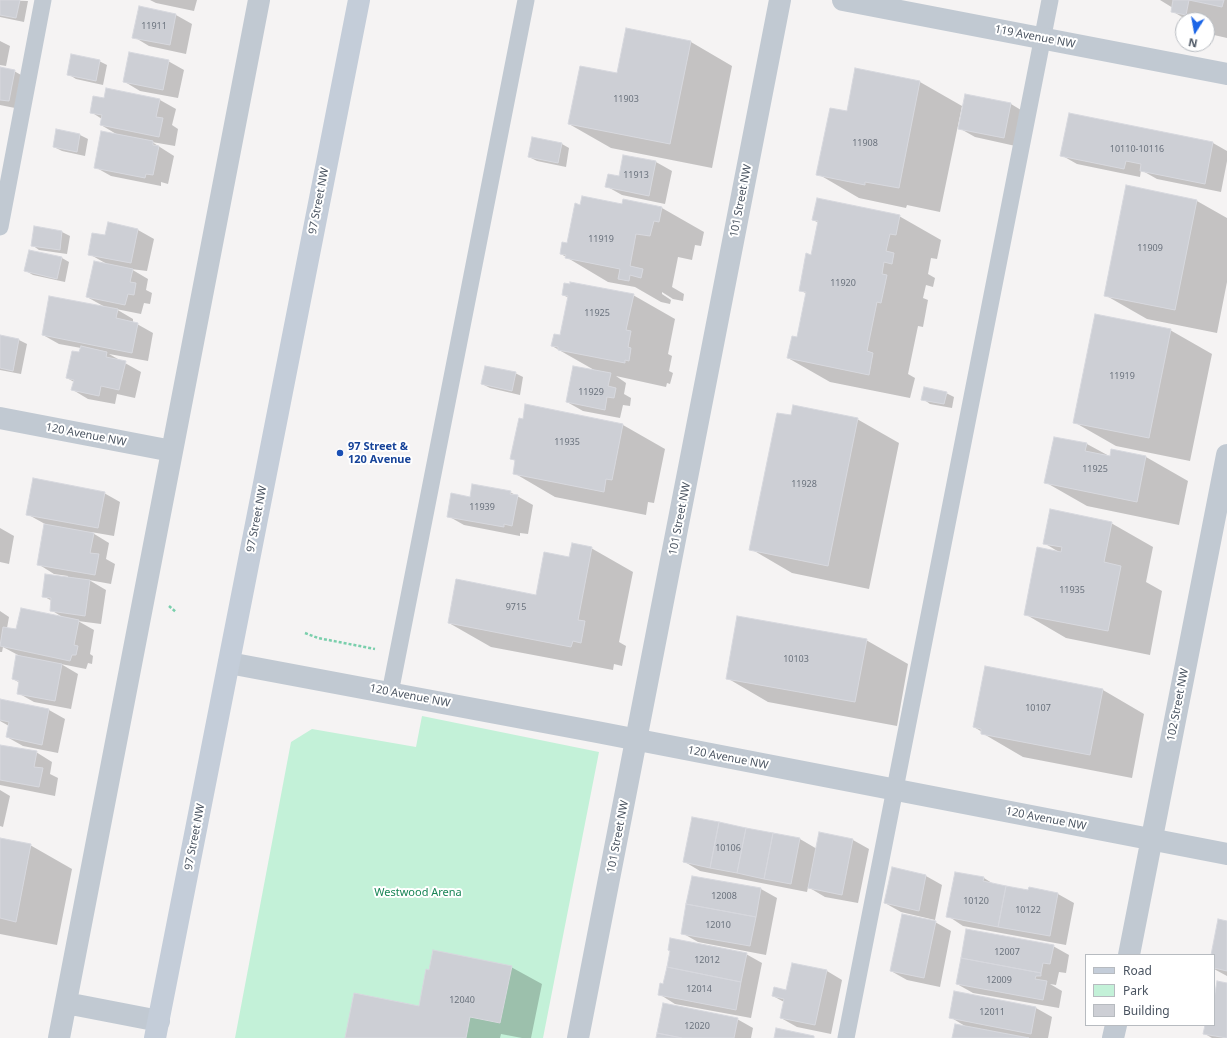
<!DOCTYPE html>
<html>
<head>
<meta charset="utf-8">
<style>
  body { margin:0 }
  #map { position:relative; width:1227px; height:1038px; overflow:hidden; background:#f5f3f3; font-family:"Noto Sans",sans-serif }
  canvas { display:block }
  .legend { position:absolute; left:1085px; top:954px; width:130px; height:72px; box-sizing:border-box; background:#fff; border:1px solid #b7bbc0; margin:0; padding:5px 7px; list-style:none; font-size:12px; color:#4a5461 }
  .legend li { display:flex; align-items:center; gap:8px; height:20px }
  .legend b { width:20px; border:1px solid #b7bbc0 }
  .north { position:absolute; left:1175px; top:12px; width:40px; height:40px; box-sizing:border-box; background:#fff; border:1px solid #b7bbc0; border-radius:50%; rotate:191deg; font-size:11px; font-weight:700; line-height:16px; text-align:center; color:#4a5461 }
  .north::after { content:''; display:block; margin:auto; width:14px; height:18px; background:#1b65e7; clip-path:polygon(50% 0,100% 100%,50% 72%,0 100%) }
</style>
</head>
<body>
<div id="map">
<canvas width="1227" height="1038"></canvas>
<ul class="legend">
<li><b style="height:5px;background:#c4cdd9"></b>Road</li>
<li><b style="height:11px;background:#c3f1d8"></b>Park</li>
<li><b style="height:11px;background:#cdcfd5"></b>Building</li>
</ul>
<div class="north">N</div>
</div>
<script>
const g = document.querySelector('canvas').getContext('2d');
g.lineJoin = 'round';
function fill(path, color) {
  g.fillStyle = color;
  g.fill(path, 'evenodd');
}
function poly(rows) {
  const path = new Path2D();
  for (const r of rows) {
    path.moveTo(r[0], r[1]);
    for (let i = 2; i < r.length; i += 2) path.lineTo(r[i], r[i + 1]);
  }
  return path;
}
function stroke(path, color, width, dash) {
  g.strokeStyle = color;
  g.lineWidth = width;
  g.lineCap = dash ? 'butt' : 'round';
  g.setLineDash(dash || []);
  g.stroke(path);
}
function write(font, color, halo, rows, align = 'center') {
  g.font = font + ' "Noto Sans",sans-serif';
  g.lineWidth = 4;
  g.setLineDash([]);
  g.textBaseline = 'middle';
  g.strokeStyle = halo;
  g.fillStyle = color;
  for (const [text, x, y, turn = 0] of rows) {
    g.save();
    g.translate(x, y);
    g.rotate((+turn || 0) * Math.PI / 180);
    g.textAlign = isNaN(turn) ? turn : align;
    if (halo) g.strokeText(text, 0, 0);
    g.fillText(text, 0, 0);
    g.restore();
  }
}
fill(poly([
  [422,716,599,752,543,1038,235,1038,291,742,312,729,416,747]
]), '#c3f1d8');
fill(poly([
  [0,0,28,1,24,22,0,17],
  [150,0,197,0,194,11,156,3],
  [1160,0,1227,0,1227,38,1214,35,1207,31,1207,20,1187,20,1172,11,1173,8],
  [176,15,192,24,186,54,149,46,134,37],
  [0,41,10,46,6,66,0,65],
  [691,42,732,66,712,168,611,148,569,124,618,74],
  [99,61,107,65,103,85,76,79,68,74],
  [168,61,184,70,178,98,140,91,125,82],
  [0,68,14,71,30,80,25,110,0,105],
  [856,69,920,82,962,106,940,212,907,205,906,208,859,198,818,174,847,112],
  [107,89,160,100,176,109,172,125,178,129,175,146,152,142,174,156,168,184,161,182,161,186,111,176,95,167,118,135,101,125,102,119,91,112,105,99],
  [1011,104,1026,113,1020,147,975,137,959,128],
  [1069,114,1213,143,1227,151,1227,161,1221,192,1157,179,1141,170,1140,177,1077,164,1061,155],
  [57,130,80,135,88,139,85,156,62,151,54,147],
  [562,144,569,148,566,167,537,161,529,157],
  [624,156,656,162,672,171,665,204,622,195,606,186,620,177],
  [624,200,662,208,704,232,701,246,695,245,692,260,678,257,672,287,684,294,683,301,673,299,662,292,662,294,671,300,670,304,661,302,635,287,608,282,561,254,568,244,581,206,623,205],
  [1197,201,1227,218,1227,282,1217,333,1147,319,1105,295],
  [899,216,941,240,937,259,931,258,928,274,935,278,933,287,926,285,923,298,928,300,923,327,918,326,908,374,915,378,910,398,830,382,788,358,797,338,807,294,800,290,812,256,819,223,813,220],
  [108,223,138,230,154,239,147,271,131,269,148,279,146,290,152,293,150,304,144,303,141,314,116,309,133,319,133,323,137,324,153,333,148,361,109,354,141,372,135,398,117,394,115,404,88,399,73,390,74,382,67,378,80,354,81,348,59,344,43,335,105,307,87,297,107,264,89,254,106,236],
  [34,227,62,232,70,236,67,254,39,250,32,245],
  [62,258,69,262,65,282,33,275,26,271],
  [563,295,633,295,675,319,668,354,672,356,669,371,673,373,670,384,667,383,666,387,616,376,626,383,624,394,631,398,630,406,623,405,620,418,583,411,567,402,596,371,552,346,561,336,569,298],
  [1170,330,1212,354,1190,461,1116,446,1074,422],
  [0,336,19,340,27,344,21,374,0,370],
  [515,373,523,377,520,395,490,388,482,384],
  [946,393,954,397,952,408,930,404,923,399],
  [526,406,623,425,665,449,654,503,648,502,646,515,555,497,514,473,516,461,511,459,523,420],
  [857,419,899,443,869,589,792,573,751,549],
  [1087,444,1111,457,1112,450,1146,457,1188,481,1179,525,1087,506,1045,482],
  [510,492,533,505,528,534,520,533,520,536,464,525,448,516,470,498],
  [104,493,120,502,114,536,91,532,109,543,106,559,115,564,111,584,89,580,106,590,101,624,78,621,94,630,90,654,93,656,92,664,88,663,86,669,61,664,78,674,71,709,34,702,18,693,20,683,13,679,18,655,3,647,2,652,0,652,0,611,9,617,7,628,17,630,64,618,51,610,52,601,43,596,67,578,68,576,54,574,38,564,45,524,27,514],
  [1111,523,1153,547,1146,582,1162,591,1150,655,1066,638,1025,614,1059,552,1044,543],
  [0,528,14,536,9,564,0,562],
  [591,548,633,572,619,642,626,646,622,666,614,664,613,670,491,647,449,623,537,596,570,558],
  [866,640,908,664,897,726,768,702,727,678],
  [986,667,1103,690,1144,714,1132,778,1023,757,982,733,982,732,974,727],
  [0,700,49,710,65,719,58,753,23,746,7,737,9,726,0,721],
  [0,746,36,752,52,762,50,774,58,778,55,796,0,785],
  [0,790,10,796,3,827,0,826],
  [693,818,800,839,817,849,853,840,869,849,858,903,825,897,808,887,807,892,700,871,685,862],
  [0,839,30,845,72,869,57,945,0,934],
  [893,868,926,876,942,885,935,920,901,912,885,903],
  [984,878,995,885,1029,891,1058,894,1074,903,1066,945,963,926,948,916],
  [761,889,777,898,766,955,698,942,682,933],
  [935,922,951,931,940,987,907,980,891,971],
  [1227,922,1227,976,1214,969,1214,955,1212,955],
  [1053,946,1069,955,1066,973,1059,972,1056,985,1050,984,1062,991,1059,1008,973,993,957,984],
  [746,954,762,963,751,1018,675,1004,659,994,664,985],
  [511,967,542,984,531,1038,522,1038,501,1034,500,1038,346,1038],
  [827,971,842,980,831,1034,797,1027,781,1018,784,1002,773,996],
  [1227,984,1227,1038,1212,1038,1205,1034,1206,1025,1214,1025,1214,1000],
  [1036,1008,1052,1017,1048,1038,953,1038,965,1026,950,1017],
  [737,1019,753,1028,751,1038,657,1038]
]), '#0003');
const building = poly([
  [0,0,20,0,16,18,0,15,0,0],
  [1173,0,1224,0,1222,7,1189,0,1186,15,1171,12,1173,0],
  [139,6,176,14,170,45,132,38,139,6],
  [626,28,691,41,670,144,568,124,580,66,617,73,626,28],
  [129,52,169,60,163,90,123,82,129,52],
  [71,54,100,60,96,81,67,75,71,54],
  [0,67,15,70,9,101,0,100,0,67],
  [855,68,920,81,899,188,865,182,865,185,816,175,830,108,847,111,855,68],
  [106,88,160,99,156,117,163,118,159,137,100,125,102,115,90,113,93,96,104,98,106,88],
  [965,94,1011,103,1004,138,958,129,965,94],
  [1069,113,1213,142,1205,184,1140,171,1141,164,1126,161,1124,169,1060,156,1069,113],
  [56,129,80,134,77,152,53,147,56,129],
  [101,131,153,141,153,145,159,146,153,175,146,174,145,178,94,168,101,131],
  [532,137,562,143,558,163,528,157,532,137],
  [623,155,656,161,649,196,605,187,608,174,619,176,623,155],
  [1126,185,1197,200,1175,310,1104,296,1126,185],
  [582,196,622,204,623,199,662,207,659,222,654,221,650,236,636,234,630,266,643,269,641,278,630,275,629,281,618,279,620,269,565,258,566,255,560,254,562,242,567,243,575,203,580,205,582,196],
  [817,198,900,215,896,235,890,234,886,251,894,253,892,264,884,262,882,274,887,275,881,303,877,302,867,351,873,353,869,375,787,358,792,336,797,337,806,292,799,291,806,253,811,255,818,221,812,220,817,198],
  [108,222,138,229,131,263,88,255,92,233,105,235,108,222],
  [34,226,62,231,60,250,31,246,34,226],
  [29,250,62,257,57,279,24,271,29,250],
  [94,261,133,269,130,282,136,283,134,295,128,294,125,305,86,297,94,261],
  [570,282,634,294,626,330,631,331,628,347,631,348,629,361,625,360,625,363,558,350,558,347,551,346,554,334,560,335,568,296,562,295,564,283,570,284,570,282],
  [49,296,118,309,116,318,138,323,132,353,42,335,49,296],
  [1095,314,1171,329,1149,438,1073,423,1095,314],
  [0,335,19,339,13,371,0,368,0,335],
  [81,346,107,352,106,357,126,361,119,390,101,386,99,396,71,390,74,380,66,378,72,351,79,352,81,346],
  [485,366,516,372,512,391,481,384,485,366],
  [573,366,611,373,608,386,616,388,614,398,607,397,605,410,566,402,573,366],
  [924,387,947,392,944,404,921,400,924,387],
  [525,404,623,424,612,480,606,479,604,492,513,474,515,460,510,459,519,418,523,419,525,404],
  [793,405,858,418,828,566,749,550,777,413,791,415,793,405],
  [1054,437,1087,443,1085,451,1110,456,1111,449,1146,456,1137,502,1044,483,1054,437],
  [33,478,105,492,98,528,26,515,33,478],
  [472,484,511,491,510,494,518,495,512,526,504,524,504,527,447,517,451,493,470,497,472,484],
  [1050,509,1112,522,1104,562,1121,566,1108,631,1024,615,1037,547,1061,552,1062,547,1043,544,1050,509],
  [44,524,94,533,90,553,99,554,95,575,37,565,44,524],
  [572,543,592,547,578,620,585,621,581,643,573,641,571,647,448,623,456,579,536,595,544,552,569,557,572,543],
  [45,574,90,580,85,616,50,611,51,598,42,597,45,574],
  [21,608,79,620,74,645,78,646,76,655,72,655,70,661,0,646,3,627,16,629,21,608],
  [737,616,867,639,855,702,726,679,737,616],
  [16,655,62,664,55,701,17,694,19,681,12,679,16,655],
  [985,666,1103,689,1090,755,981,734,981,729,973,727,985,666],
  [0,699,49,709,42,745,6,737,9,722,0,720,0,699],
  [0,745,37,751,34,767,43,768,39,787,0,780,0,745],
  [692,817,719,822,710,868,683,862,692,817],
  [719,822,746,828,737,873,710,868,719,822],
  [746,828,773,833,764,879,737,873,746,828],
  [819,832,853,839,842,895,808,888,819,832],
  [773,833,800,838,791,884,764,879,773,833],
  [0,838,31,844,16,922,0,918,0,838],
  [892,867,926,875,919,911,884,903,892,867],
  [955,872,984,877,983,881,1006,886,998,927,946,917,955,872],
  [692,876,761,888,756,917,686,904,692,876],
  [1006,886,1028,890,1029,887,1058,893,1050,936,998,927,1006,886],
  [686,904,756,917,750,946,681,934,686,904],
  [902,914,936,921,924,978,890,971,902,914],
  [1218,919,1227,921,1227,971,1214,968,1214,955,1211,955,1218,919],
  [966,929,1054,945,1050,964,1043,963,1041,973,961,958,966,929],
  [670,938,747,953,741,982,667,967,670,951,668,950,670,938],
  [433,950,512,966,500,1023,470,1017,466,1038,345,1038,354,993,419,1006,426,969,429,970,433,950],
  [961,958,1041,973,1041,976,1036,976,1035,979,1047,981,1043,1000,956,984,961,958],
  [792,963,827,970,815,1025,780,1018,784,999,772,996,774,987,786,990,792,963],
  [667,967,741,982,736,1010,658,995,660,983,663,984,667,967],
  [1217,981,1227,983,1227,1038,1203,1034,1205,1025,1214,1025,1214,999,1217,981],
  [954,991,1036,1007,1031,1034,949,1018,954,991],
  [663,1003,738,1018,734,1038,682,1038,657,1033,663,1003],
  [955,1024,1029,1038,952,1038,955,1024],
  [776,1028,814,1036,814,1038,774,1038,776,1028],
  [657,1033,682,1038,656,1038,657,1033]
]);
fill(building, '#cdcfd5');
stroke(building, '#d7d8de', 1);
stroke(poly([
  [169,606,176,612],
  [305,633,318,638,375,649]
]), '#7acfac', 2.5, [3, 2]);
stroke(poly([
  [0,227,43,0],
  [390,693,526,0],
  [846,1038,1050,0]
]), '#c1c9d2', 17);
stroke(poly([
  [843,0,1227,74],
  [0,418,172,451],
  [229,663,597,732,1227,854],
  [1129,955,1227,455],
  [66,1003,159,1021],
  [59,1038,259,0],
  [578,1038,780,0],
  [1113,1038,1116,1025]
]), '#c1c9d2', 22);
stroke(poly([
  [155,1038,359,0]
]), '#c4cdd9', 22);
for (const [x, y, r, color] of [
  [340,453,4,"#1a4fb4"]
]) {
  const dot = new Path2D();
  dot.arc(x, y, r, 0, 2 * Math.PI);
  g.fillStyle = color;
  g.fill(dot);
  stroke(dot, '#fff', 1.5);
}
write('9px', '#6b737e', null, [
  ["11911",154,26],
  ["11903",626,99],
  ["11908",865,143],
  ["10110-10116",1137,149],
  ["11913",636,175],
  ["11919",601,239],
  ["11909",1150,248],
  ["11920",843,283],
  ["11925",597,313],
  ["11919",1122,376],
  ["11929",591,392],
  ["11935",567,442],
  ["11925",1095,469],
  ["11928",804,484],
  ["11939",482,507],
  ["11935",1072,590],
  ["9715",516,607],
  ["10103",796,659],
  ["10107",1038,708],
  ["10106",728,848],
  ["12008",724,896],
  ["10120",976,901],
  ["10122",1028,910],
  ["12010",718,925],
  ["12007",1007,952],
  ["12012",707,960],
  ["12009",999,980],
  ["12014",699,989],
  ["12040",462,1000],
  ["12011",992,1012],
  ["12020",697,1026]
]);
write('11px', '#4a5461', '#fff', [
  ["119 Avenue NW",1035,37,11],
  ["97 Street NW",319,201,-79],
  ["101 Street NW",741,201,-79],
  ["120 Avenue NW",86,435,11],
  ["97 Street NW",257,519,-79],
  ["101 Street NW",680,519,-79],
  ["120 Avenue NW",410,696,11],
  ["102 Street NW",1178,705,-79],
  ["120 Avenue NW",728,758,11],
  ["120 Avenue NW",1046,819,11],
  ["97 Street NW",195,837,-79],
  ["101 Street NW",618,837,-79]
]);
write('bold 11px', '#164399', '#fff', [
  ["97 Street &",348,447],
  ["120 Avenue",348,460]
], 'left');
write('11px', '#188556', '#fff', [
  ["Westwood Arena",418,893]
]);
</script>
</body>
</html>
